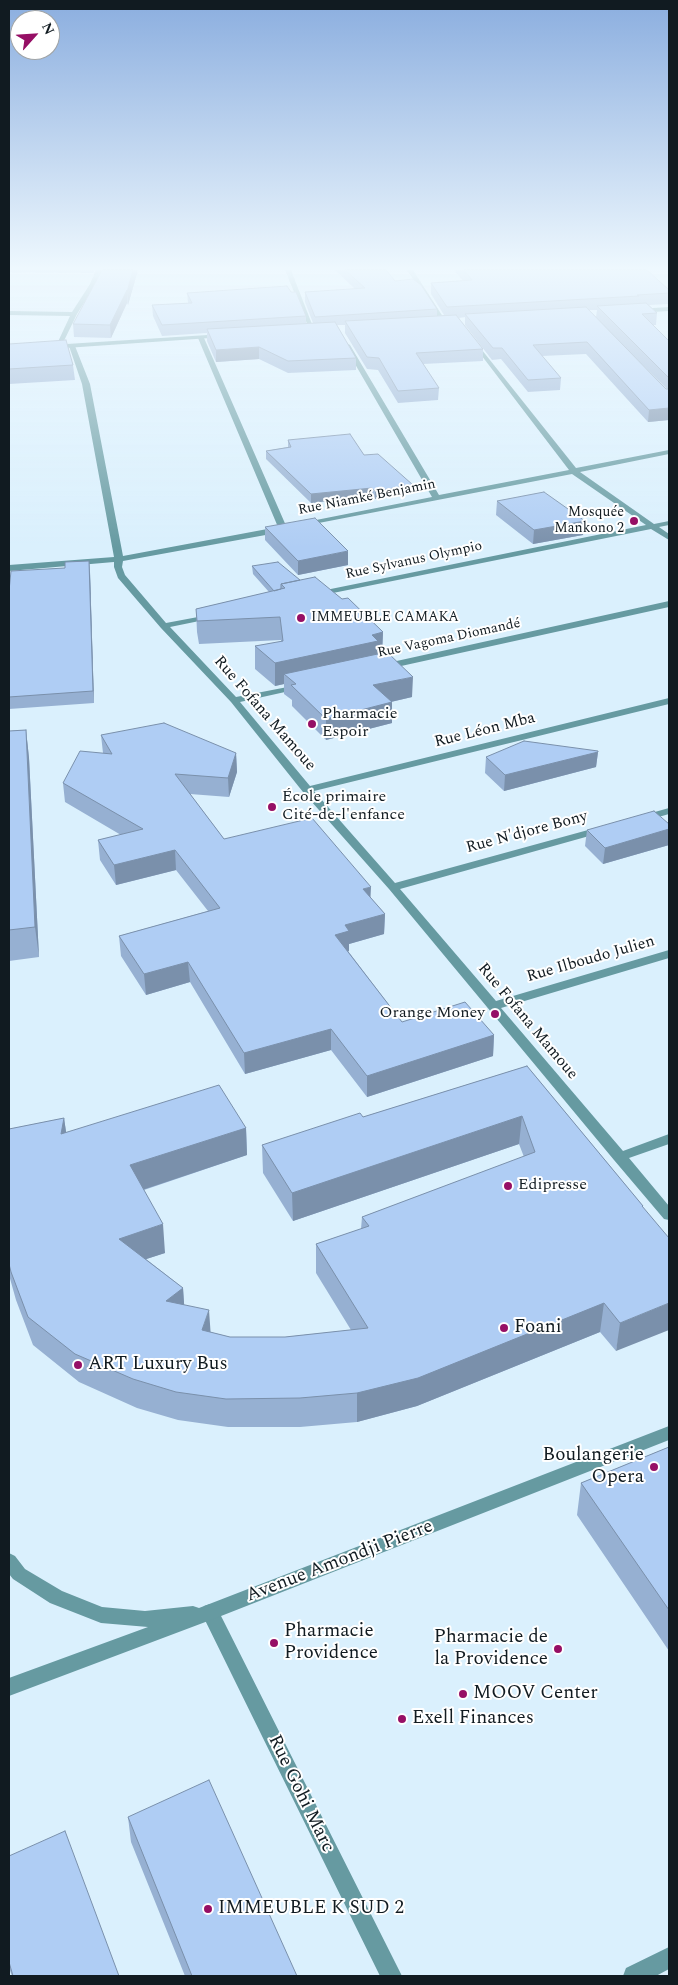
<!DOCTYPE html>
<html>
<head>
<meta charset="utf-8">
<style>
  body { margin:0 }
  #map { position:relative; width:678px; height:1985px; overflow:hidden; background:#daf0fd; font-family:Spectral,serif }
  canvas { display:block }
  .frame { position:absolute; inset:0; border:10px solid #111b21; pointer-events:none }
  .north { position:absolute; left:10px; top:10px; width:50px; height:50px; box-sizing:border-box; background:#fff; border:1px solid #a0a4a6; border-radius:50%; rotate:64deg; font-size:14px; font-weight:700; line-height:20px; text-align:center; color:#111b21 }
  .north::after { content:''; display:block; margin:auto; width:18px; height:22px; background:#960f65; clip-path:polygon(50% 0,100% 100%,50% 72%,0 100%) }
</style>
</head>
<body>
<div id="map">
<canvas width="678" height="1985"></canvas>
<div class="frame"></div>
<div class="north">N</div>
</div>
<script>
const g = document.querySelector('canvas').getContext('2d');
g.lineJoin = 'round';
function poly(rows) {
  const path = new Path2D();
  for (const r of rows) {
    path.moveTo(r[0], r[1]);
    for (let i = 2; i < r.length; i += 2) path.lineTo(r[i], r[i + 1]);
  }
  return path;
}
function fill(path, color) {
  g.fillStyle = color;
  g.fill(path, 'evenodd');
}
function stroke(path, color, width, dash) {
  g.strokeStyle = color;
  g.lineWidth = width;
  g.lineCap = dash ? 'butt' : 'round';
  g.setLineDash(dash || []);
  g.stroke(path);
}
function write(font, color, halo, rows, align = 'center') {
  g.font = font + ' Spectral,serif';
  g.lineWidth = 4;
  g.setLineDash([]);
  g.textBaseline = 'middle';
  g.strokeStyle = halo;
  g.fillStyle = color;
  for (const [text, x, y, turn = 0] of rows) {
    g.save();
    g.translate(x, y);
    g.rotate((+turn || 0) * Math.PI / 180);
    g.textAlign = isNaN(turn) ? turn : align;
    if (halo) g.strokeText(text, 0, 0);
    g.fillText(text, 0, 0);
    g.restore();
  }
}
fill(poly([
  [96,270,102,270,96,284,77,314,61,347,56,346,70,316,9,315,9,311,72,312,90,284,96,270],
  [285,270,291,270,315,332,310,331,285,270],
  [407,270,413,270,447,323,446,324,442,324,407,270],
  [201,336,204,338,287,528,282,532,123,561,122,567,125,575,166,623,214,614,214,618,170,627,236,697,303,684,303,688,240,702,310,786,669,698,669,704,314,791,395,883,599,827,607,827,609,829,607,831,400,889,496,1001,669,950,669,958,501,1008,623,1151,669,1134,669,1144,629,1158,669,1206,669,1220,664,1219,614,1160,389,889,303,792,231,702,161,628,118,578,114,567,114,562,9,571,9,565,114,557,82,384,69,346,72,344,75,346,90,384,123,556,278,527,198,338,201,336],
  [474,340,576,468,669,450,669,454,580,472,654,524,669,521,669,525,659,527,669,534,669,540,651,529,313,597,313,593,316,592,646,525,572,474,298,527,298,523,301,523,432,497,344,345,347,343,350,345,439,495,569,470,472,343,472,341,474,340],
  [669,601,669,607,383,670,378,667,383,664,669,601],
  [669,808,669,814,641,822,636,819,637,817,669,808],
  [210,1604,216,1606,402,1976,380,1976,201,1612,204,1606,210,1604],
  [669,1947,669,1969,656,1976,623,1976,626,1968,669,1947]
]), '#669aa1');
fill(poly([
  [669,307,669,311,638,313,635,311,638,309,669,307],
  [223,334,226,336,225,337,51,349,48,347,51,345,223,334],
  [669,1426,669,1440,216,1618,9,1696,9,1678,148,1627,101,1623,50,1603,13,1579,9,1574,9,1553,15,1556,25,1569,62,1591,102,1607,145,1611,193,1606,199,1608,669,1426]
]), '#669aa1');
fill(poly([
  [9,270,95,270,93,273,9,272],
  [138,270,128,305,127,303,111,338,74,337,73,324],
  [335,270,386,270,395,281,437,309,437,316,444,315,431,294,431,283,463,281,454,270,647,270,669,290,669,304,649,305,657,313,656,325,653,325,669,341,669,420,648,422,586,354,542,356,561,378,560,390,528,392,501,359,492,360,465,325,465,317,459,318,483,349,483,361,423,364,439,388,438,400,398,403,378,370,367,369,345,333,345,325,337,325,356,358,356,370,288,373,259,359,216,362,207,341,207,333,162,336,153,316,152,305,188,303,187,293,306,316,306,323,313,323,305,302,305,292,355,289],
  [589,310,597,310,596,317],
  [628,350,667,389,666,389],
  [9,344,73,365,75,380,9,384],
  [288,440,364,455,413,485,413,493,375,499,372,496,311,503,266,459,266,451,288,447],
  [497,501,585,521,583,535,533,544,496,515],
  [265,527,348,565,298,575,265,540],
  [89,561,90,572,94,703,9,709,9,591,65,568],
  [252,566,300,580,383,632,382,652,412,697,391,702,392,723,326,740,292,706,292,700,284,694,284,684,275,686,255,669,255,646,281,642,281,640,199,644,197,632,196,609,269,592,253,574],
  [26,730,29,758,39,957,9,961,9,731],
  [101,735,236,753,237,772,229,797,190,794,224,839,370,897,385,914,384,934,349,944,349,951,348,951,402,1022,494,1035,493,1056,367,1097,331,1050,245,1074,190,982,146,995,121,956,119,936,208,911,176,870,116,885,100,860,98,840,121,835,65,802,63,783,103,753],
  [598,752,596,767,504,791,485,773,486,757],
  [669,824,669,845,603,864,585,846,587,830],
  [527,1066,643,1206,616,1351,600,1332,417,1406,357,1422,300,1427,228,1427,178,1420,137,1408,79,1382,33,1345,16,1300,9,1275,9,1129,64,1118,66,1132,246,1128,247,1155,144,1190,165,1253,146,1259,183,1288,184,1305,210,1332,230,1337,285,1337,351,1330,316,1273,316,1244,361,1229,362,1217,524,1157,519,1144,293,1221,263,1173,262,1145,363,1117],
  [669,1447,669,1651,577,1515,581,1483],
  [128,1817,297,1976,185,1976,131,1842],
  [9,1856,119,1976,12,1976,9,1968]
]), '#96b0d2');
fill(poly([
  [133,270,138,270,128,305,127,292],
  [127,290,127,303,111,338,110,325],
  [259,347,259,359,216,362,216,350],
  [669,408,669,420,648,422,649,410],
  [413,485,413,493,375,499,375,491],
  [372,488,372,496,311,503,311,494],
  [585,521,583,535,533,544,534,530],
  [348,551,348,565,298,575,298,561],
  [89,561,90,572,94,703,93,691],
  [383,632,382,655,284,674,284,684,275,686,275,663],
  [413,677,412,697,373,706,373,685],
  [392,702,392,723,326,740,326,719],
  [26,730,29,758,39,957,35,927],
  [598,752,596,767,504,791,505,775],
  [236,753,237,772,229,797,228,778],
  [669,829,669,845,603,864,605,848],
  [175,850,176,870,116,885,114,865],
  [371,887,370,907,363,889],
  [385,914,384,934,349,944,349,951,335,955,335,935,345,925],
  [188,962,190,982,146,995,144,974],
  [331,1029,331,1050,245,1074,244,1053],
  [494,1035,493,1056,367,1097,367,1076],
  [522,1116,519,1144,293,1221,292,1193],
  [64,1118,68,1145,61,1134],
  [246,1128,247,1155,133,1193,130,1165],
  [163,1224,165,1253,122,1267,119,1239],
  [183,1288,185,1317,166,1301],
  [604,1303,600,1332,417,1406,357,1422,357,1393],
  [669,1303,669,1330,616,1351,620,1323],
  [209,1310,211,1338,202,1330]
]), '#7a90ab');
const building = poly([
  [102,270,133,270,127,292,127,290,110,325,73,324,102,270],
  [345,270,386,270,395,281,413,279,421,285,437,309,315,317,305,292,365,288,345,270],
  [464,270,647,270,669,290,669,293,637,295,639,296,447,307,431,283,472,280,464,270],
  [287,286,291,292,296,292,306,316,162,325,152,305,192,303,187,293,287,286],
  [646,303,657,313,642,314,669,341,669,378,597,306,646,303],
  [586,307,666,389,669,389,669,408,649,410,587,342,533,345,561,378,528,380,502,348,493,348,465,314,586,307],
  [456,315,483,349,416,353,439,388,398,391,379,358,367,357,345,321,456,315],
  [335,322,356,358,288,361,259,347,216,350,207,329,335,322],
  [66,340,73,365,9,369,9,344,66,340],
  [350,434,364,455,378,454,413,485,375,491,372,488,311,494,266,451,291,447,288,440,350,434],
  [544,492,585,521,534,530,497,501,544,492],
  [315,518,348,551,298,561,265,527,315,518],
  [89,561,93,691,9,697,9,591,11,571,65,568,65,562,89,561],
  [278,562,300,580,281,584,281,589,274,591,252,566,278,562],
  [315,577,342,599,348,598,383,632,372,635,378,641,275,663,255,646,283,641,280,617,197,621,196,609,285,588,281,584,315,577],
  [387,652,413,677,373,685,392,702,326,719,291,685,296,684,284,674,387,652],
  [164,723,236,753,228,778,175,774,224,839,312,818,371,887,363,889,385,914,345,925,349,931,335,935,402,1022,465,1002,494,1035,367,1076,331,1029,244,1053,188,962,144,974,119,936,220,908,175,850,114,865,98,840,143,829,63,783,80,751,112,754,101,735,164,723],
  [26,730,35,927,9,930,9,731,26,730],
  [524,741,598,751,598,752,505,775,486,757,524,741],
  [654,811,669,824,669,829,605,848,587,830,654,811],
  [527,1066,643,1206,642,1206,669,1238,669,1303,620,1323,604,1303,418,1378,357,1393,300,1398,226,1399,176,1392,133,1379,75,1354,28,1317,11,1272,9,1264,9,1129,64,1118,61,1134,219,1085,246,1128,130,1165,163,1224,119,1239,183,1288,166,1301,209,1310,202,1330,230,1337,285,1337,368,1328,316,1244,369,1226,362,1217,535,1152,522,1116,292,1193,262,1145,360,1113,363,1117,527,1066],
  [669,1447,669,1610,581,1483,669,1447],
  [209,1780,297,1976,192,1976,128,1817,209,1780],
  [65,1831,119,1976,13,1976,9,1962,9,1856,65,1831]
]);
fill(building, '#afcdf4');
stroke(building, '#7a90ab', 1);
const sky = g.createLinearGradient(0, 0, 0, 548);
sky.addColorStop(0, '#8baedf');
sky.addColorStop(0.49, '#eef8fe');
sky.addColorStop(1, '#eef8fe00');
g.fillStyle = sky;
g.fillRect(0, 0, 678, 548);
for (const [x, y, r, color] of [
  [634,521,5,"#960f65"],
  [301,618,5,"#960f65"],
  [312,724,5,"#960f65"],
  [272,807,5,"#960f65"],
  [495,1014,5,"#960f65"],
  [508,1186,5,"#960f65"],
  [504,1328,5,"#960f65"],
  [78,1365,5,"#960f65"],
  [654,1467,5,"#960f65"],
  [274,1643,5,"#960f65"],
  [558,1649,5,"#960f65"],
  [463,1694,5,"#960f65"],
  [402,1719,5,"#960f65"],
  [208,1909,5,"#960f65"]
]) {
  const dot = new Path2D();
  dot.arc(x, y, r, 0, 2 * Math.PI);
  g.fillStyle = color;
  g.fill(dot);
  stroke(dot, '#fff', 2);
}
write('14px', '#111b21', '#fff', [
  ["Rue Niamké Benjamin",367,498,-11],
  ["Rue Sylvanus Olympio",414,561,-12],
  ["Rue Vagoma Diomandé",449,639,-12]
]);
write('14px', '#111b21', '#fff', [
  ["Mosquée",624,513],
  ["Mankono 2",624,529],
  ["IMMEUBLE CAMAKA",311,618,"left"]
], 'right');
write('16px', '#111b21', '#fff', [
  ["Rue Fofana Mamoue",264,714,49],
  ["Rue Léon Mba",485,731,-14],
  ["Rue N'djore Bony",527,833,-15],
  ["Rue Ilboudo Julien",591,960,-16],
  ["Rue Fofana Mamoue",527,1022,50]
]);
write('16px', '#111b21', '#fff', [
  ["Pharmacie",322,715],
  ["Espoir",322,733],
  ["École primaire",282,798],
  ["Cité-de-l'enfance",282,816],
  ["Orange Money",485,1014,"right"],
  ["Edipresse",518,1186]
], 'left');
write('19px', '#111b21', '#fff', [
  ["Foani",514,1328],
  ["ART Luxury Bus",88,1365],
  ["Boulangerie",644,1456,"right"],
  ["Opera",644,1478,"right"],
  ["Pharmacie",284,1632],
  ["Providence",284,1654],
  ["Pharmacie de",548,1638,"right"],
  ["la Providence",548,1660,"right"],
  ["MOOV Center",473,1694],
  ["Exell Finances",412,1719],
  ["IMMEUBLE K SUD 2",218,1909]
], 'left');
write('19px', '#111b21', '#fff', [
  ["Avenue Amondji Pierre",340,1562,-21],
  ["Rue Gohi Marc",300,1794,64]
]);
</script>
</body>
</html>
